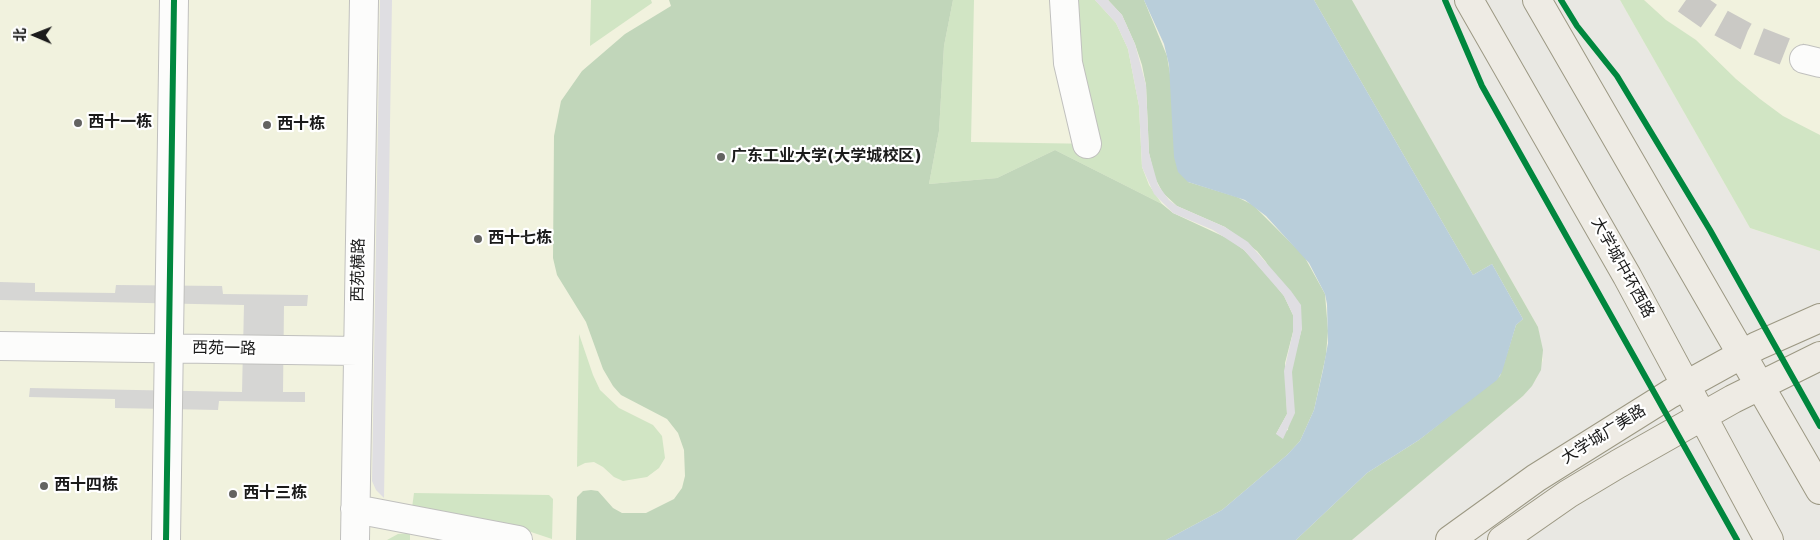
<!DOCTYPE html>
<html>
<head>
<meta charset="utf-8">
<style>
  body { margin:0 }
  #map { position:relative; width:1820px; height:540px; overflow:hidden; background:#e9e8e3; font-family:"DejaVu Sans","Noto Sans SC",sans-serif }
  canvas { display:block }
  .north { position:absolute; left:10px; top:10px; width:50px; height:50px; -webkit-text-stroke:4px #fff; paint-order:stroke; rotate:271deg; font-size:14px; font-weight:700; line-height:20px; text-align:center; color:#1b1b1b }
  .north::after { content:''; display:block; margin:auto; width:18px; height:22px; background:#1b1b1b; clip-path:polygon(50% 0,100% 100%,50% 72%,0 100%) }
</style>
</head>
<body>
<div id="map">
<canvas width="1820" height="540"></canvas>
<div class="north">北</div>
</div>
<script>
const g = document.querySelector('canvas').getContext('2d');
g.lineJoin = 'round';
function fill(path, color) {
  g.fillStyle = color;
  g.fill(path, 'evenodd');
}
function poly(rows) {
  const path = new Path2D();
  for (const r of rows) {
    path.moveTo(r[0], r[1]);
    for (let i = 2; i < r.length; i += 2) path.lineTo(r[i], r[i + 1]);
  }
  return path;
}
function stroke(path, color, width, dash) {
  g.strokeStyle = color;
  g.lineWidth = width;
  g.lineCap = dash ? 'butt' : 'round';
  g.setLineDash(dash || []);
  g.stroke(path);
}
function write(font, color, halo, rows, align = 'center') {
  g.font = font + ' "DejaVu Sans","Noto Sans SC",sans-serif';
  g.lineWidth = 4.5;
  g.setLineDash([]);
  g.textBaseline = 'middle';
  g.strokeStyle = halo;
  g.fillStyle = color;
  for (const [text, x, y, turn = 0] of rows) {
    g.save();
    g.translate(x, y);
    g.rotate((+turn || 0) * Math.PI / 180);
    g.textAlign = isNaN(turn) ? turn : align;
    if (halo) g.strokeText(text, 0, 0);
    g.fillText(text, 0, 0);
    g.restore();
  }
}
fill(poly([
  [0,0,1352,0,1538,327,1543,360,1537,378,1523,396,1352,540,0,540],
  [1620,0,1820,0,1820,251,1750,228]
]), '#f1f2de');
fill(poly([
  [591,0,651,0,652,3,590,46],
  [953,0,974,0,971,142,1099,144,1082,77,1075,0,1095,0,1116,23,1128,49,1139,106,1142,167,1149,185,1162,204,1055,150,997,178,929,184,939,131,944,46],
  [1620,0,1644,0,1666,20,1696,40,1736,79,1760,99,1783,116,1820,135,1820,251,1750,228],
  [579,334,593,375,600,390,619,408,653,425,662,436,665,458,659,468,647,477,623,481,614,477,603,467,594,462,585,463,577,467],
  [414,493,549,495,553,499,552,539,522,529,412,508],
  [410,533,410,540,387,540,398,534]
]), '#d1e5c4');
fill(poly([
  [669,0,953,0,944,46,939,131,929,184,997,178,1055,150,1162,204,1173,213,1229,239,1244,250,1272,281,1284,296,1293,315,1293,332,1285,363,1287,414,1276,434,1288,430,1292,366,1302,328,1266,262,1257,251,1225,227,1177,206,1163,193,1155,178,1149,153,1146,85,1142,65,1135,44,1122,15,1108,0,1144,0,1167,56,1188,182,1237,197,1253,205,1304,256,1325,294,1328,331,1326,355,1314,410,1300,441,1287,455,1222,510,1166,540,576,540,577,497,583,491,591,490,598,491,613,508,622,513,646,513,674,499,682,488,685,476,684,450,678,433,667,419,621,395,613,386,603,369,586,322,557,275,553,258,554,136,561,101,582,71,625,34,671,6],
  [1314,0,1352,0,1538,327,1543,350,1541,370,1532,386,1523,396,1352,540,1296,540,1367,473,1419,440,1500,376,1516,325,1523,319,1492,264,1473,275]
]), '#c1d6ba');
fill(poly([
  [380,0,392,0,384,498,376,490,372,481],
  [1095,0,1108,0,1122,15,1135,44,1146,85,1149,153,1158,185,1169,200,1177,206,1225,227,1248,242,1291,291,1301,305,1302,328,1292,372,1295,413,1283,439,1276,434,1287,414,1284,371,1293,332,1293,315,1284,296,1244,250,1213,230,1173,213,1154,194,1142,167,1139,106,1128,49,1116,23]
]), '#dfdee2');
fill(poly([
  [1144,0,1314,0,1473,275,1492,264,1523,319,1516,325,1502,372,1497,380,1419,440,1367,473,1296,540,1166,540,1222,510,1287,455,1300,441,1314,410,1323,370,1328,343,1327,304,1325,294,1309,263,1266,216,1245,200,1188,182,1178,172,1174,157,1169,65,1164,44]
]), '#b9ceda');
fill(poly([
  [0,282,35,283,35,292,115,293,116,285,222,286,223,294,308,295,307,306,284,306,283,392,305,392,305,402,219,401,218,410,115,408,115,399,29,397,30,388,242,392,244,305,0,300]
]), '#d6d6d4');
stroke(poly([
  [1686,0,1710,17,1745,36,1804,59]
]), '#cac9c5', 28, [28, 14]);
const minor = poly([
  [1064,0,1068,63,1087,144],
  [1804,59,1820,63],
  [0,346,358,351],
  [355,509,518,540],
  [166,540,174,0],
  [355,540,364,0]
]);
const major = poly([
  [1469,0,1627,276,1769,540],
  [1537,0,1820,490],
  [1450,540,1536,478,1670,394,1757,346,1820,318],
  [1502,540,1568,494,1618,464,1733,399,1820,356]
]);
stroke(minor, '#c0c0be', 30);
stroke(major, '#9c9883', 30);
stroke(minor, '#fcfcfb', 28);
stroke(major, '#eeebe4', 28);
stroke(poly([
  [1445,0,1482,86,1737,540],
  [1561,0,1577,26,1617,76,1710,230,1820,426],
  [166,540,174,0]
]), '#00873e', 6);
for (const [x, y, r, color] of [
  [78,123,5,"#636361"],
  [267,125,5,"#636361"],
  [721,157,5,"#636361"],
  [478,239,5,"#636361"],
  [44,486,5,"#636361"],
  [233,494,5,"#636361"]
]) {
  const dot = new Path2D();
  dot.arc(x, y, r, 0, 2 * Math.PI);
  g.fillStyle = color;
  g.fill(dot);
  stroke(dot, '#fff', 2);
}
write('bold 16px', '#1b1b1b', '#fff', [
  ["西十一栋",88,123],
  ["西十栋",277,125],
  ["广东工业大学(大学城校区)",731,157],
  ["西十七栋",488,239],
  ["西十四栋",54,486],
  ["西十三栋",243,494]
], 'left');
write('16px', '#1b1b1b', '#fff', [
  ["大学城中环西路",1622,268,61],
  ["西苑横路",359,270,-89],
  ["西苑一路",224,349,1],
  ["大学城广美路",1604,435,-32]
]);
</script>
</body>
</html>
